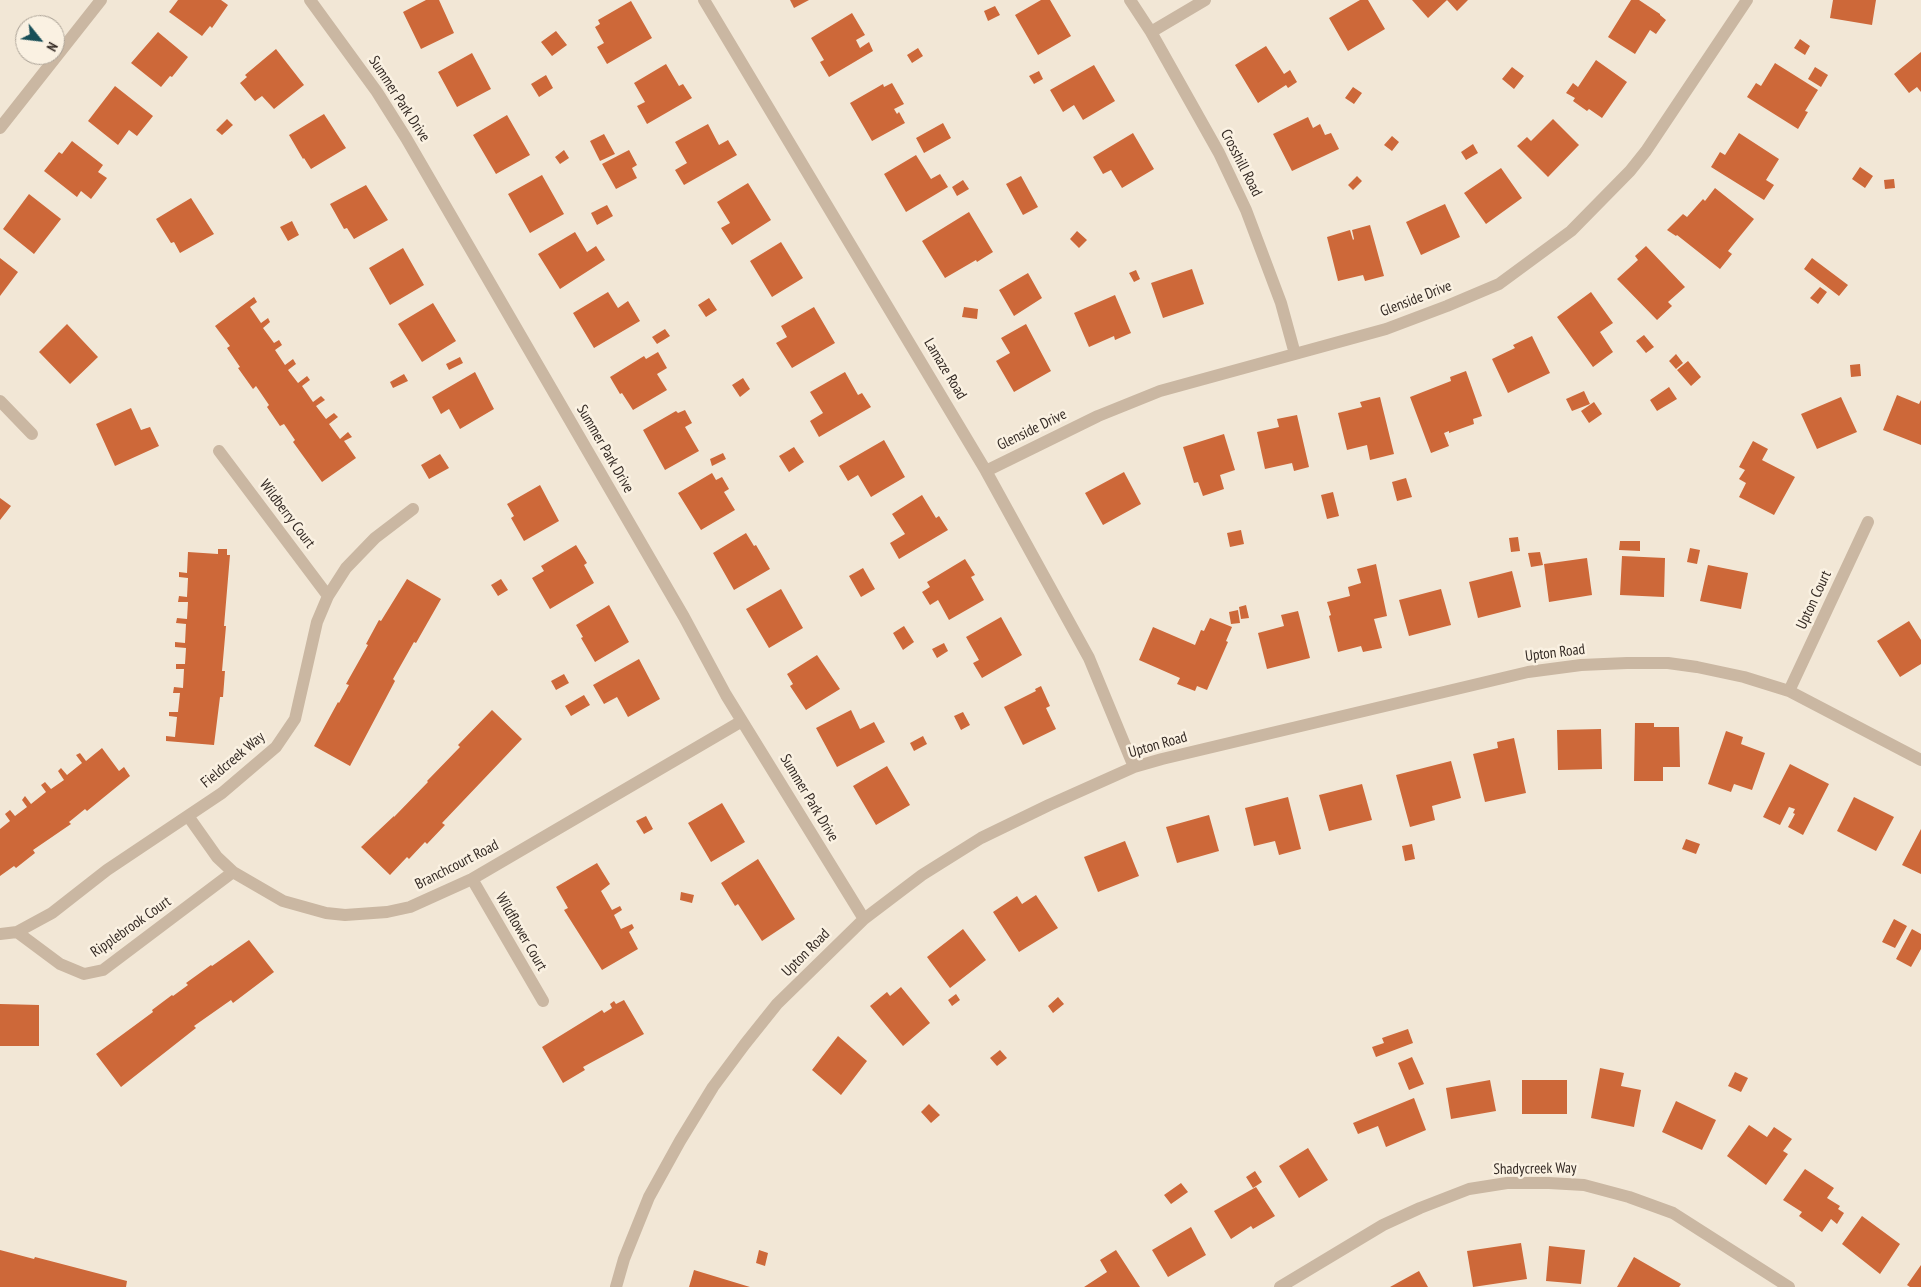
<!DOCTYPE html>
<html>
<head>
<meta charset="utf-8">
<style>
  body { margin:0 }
  #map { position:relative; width:1921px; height:1287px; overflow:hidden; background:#f2e7d6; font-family:"PT Sans Narrow",sans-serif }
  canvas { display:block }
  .north { position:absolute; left:15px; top:15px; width:50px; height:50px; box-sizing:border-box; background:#faf1e2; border:1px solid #aba296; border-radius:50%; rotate:119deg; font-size:14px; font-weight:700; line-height:20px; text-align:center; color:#352b25 }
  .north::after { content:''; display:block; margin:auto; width:18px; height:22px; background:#184f58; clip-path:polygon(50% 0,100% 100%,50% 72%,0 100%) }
</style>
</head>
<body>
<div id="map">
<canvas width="1921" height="1287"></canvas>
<div class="north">N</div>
</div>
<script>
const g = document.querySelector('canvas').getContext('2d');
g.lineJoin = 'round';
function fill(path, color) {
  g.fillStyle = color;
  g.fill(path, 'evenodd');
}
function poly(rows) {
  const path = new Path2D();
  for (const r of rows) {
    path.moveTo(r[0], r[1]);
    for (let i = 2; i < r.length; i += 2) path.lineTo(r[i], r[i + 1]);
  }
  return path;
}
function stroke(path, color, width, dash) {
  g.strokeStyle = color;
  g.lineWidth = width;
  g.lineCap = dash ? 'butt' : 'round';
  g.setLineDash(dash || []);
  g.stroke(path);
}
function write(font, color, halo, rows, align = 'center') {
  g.font = font + ' "PT Sans Narrow",sans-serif';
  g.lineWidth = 5;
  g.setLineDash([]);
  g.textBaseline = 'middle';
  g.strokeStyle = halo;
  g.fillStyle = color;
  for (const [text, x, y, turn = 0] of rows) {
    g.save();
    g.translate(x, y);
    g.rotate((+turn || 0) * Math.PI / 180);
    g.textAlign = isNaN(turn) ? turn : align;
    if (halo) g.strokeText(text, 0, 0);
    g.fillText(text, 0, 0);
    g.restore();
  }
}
fill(poly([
  [178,0,221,0,228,5,212,28,210,26,202,36,169,12],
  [426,0,439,0,454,33,421,49,403,12],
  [790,0,809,0,794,8],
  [1041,0,1050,0,1071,36,1038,55,1015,15],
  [1360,0,1368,0,1385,29,1348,51,1329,18],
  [1412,0,1468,0,1457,11,1447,0,1428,18],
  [1631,0,1639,0,1660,14,1660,15,1666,20,1656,34,1650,30,1635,54,1608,37],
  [1833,0,1876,0,1872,25,1830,18],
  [631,1,652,38,607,64,597,47,604,43,595,27,600,24,598,20],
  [995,6,1000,15,988,21,984,11],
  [852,13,865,35,856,40,860,48,869,42,873,51,829,77,820,62,824,60,811,38],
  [556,31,567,45,552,56,541,42],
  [158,32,188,57,172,77,170,76,161,87,131,63],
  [1800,39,1810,46,1805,55,1794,48],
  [1266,46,1284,74,1290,70,1297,82,1288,88,1286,85,1258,103,1235,65],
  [918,48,923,56,912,63,907,55],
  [276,49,304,85,274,109,262,96,255,101,240,83,247,77,245,75],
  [1921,52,1921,92,1917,87,1909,93,1894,74],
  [472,53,491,89,457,107,438,72],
  [1596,60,1627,82,1602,118,1589,109,1587,111,1573,101,1575,98,1566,93,1573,83,1578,87],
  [1775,63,1818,90,1805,111,1808,112,1798,129,1747,97,1756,83,1761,86],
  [666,64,679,86,683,84,692,98,647,124,637,106,645,102,634,83],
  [1094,65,1115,101,1083,120,1074,105,1063,112,1050,90],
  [1512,67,1524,76,1514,89,1502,79],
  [1815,67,1828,75,1821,87,1808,79],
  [1039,71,1043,79,1034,84,1029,76],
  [546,75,553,88,539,97,531,84],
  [892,83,904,104,894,109,897,114,899,112,905,123,872,141,850,103,883,84,884,87],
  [115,86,153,116,137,136,129,130,118,145,88,121],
  [1353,87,1362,93,1354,104,1345,98],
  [324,114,346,148,311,169,304,158,303,159,289,135],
  [507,115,530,155,496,174,473,135],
  [1308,117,1313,128,1320,124,1325,135,1331,133,1339,149,1292,171,1273,134],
  [227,119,233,125,222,135,216,130],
  [1553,119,1579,145,1548,177,1517,146,1527,137,1531,141],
  [943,123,951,138,924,153,916,138],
  [708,124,719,145,728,140,737,155,684,185,675,170,687,163,675,142],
  [1133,133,1154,169,1122,188,1111,170,1103,174,1093,157],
  [1739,133,1779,159,1766,180,1774,185,1764,200,1711,167,1720,152,1725,155],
  [604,134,615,154,600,161,590,141],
  [1392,136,1399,142,1392,151,1384,145],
  [72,141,103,165,98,172,107,178,91,199,81,191,77,197,44,171,59,152,62,154],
  [1473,144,1478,153,1466,160,1461,152],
  [564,150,569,158,560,164,555,157],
  [629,150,637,165,632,168,637,178,616,189,602,164],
  [916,155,931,179,940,174,948,187,906,212,884,174],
  [1860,167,1873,176,1865,188,1852,179],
  [1501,168,1522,198,1486,224,1464,193],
  [542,175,564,214,530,233,508,194],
  [1021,176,1038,207,1023,215,1006,184],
  [1357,176,1362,181,1353,190,1348,185],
  [1894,179,1895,188,1885,189,1884,180],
  [963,180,969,189,957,196,952,187],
  [748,183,771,220,732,245,721,228,730,223,717,202],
  [366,185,388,220,354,239,347,228,344,229,330,204],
  [1715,188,1754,219,1728,251,1732,254,1720,269,1677,235,1676,236,1667,230,1683,214,1687,217,1703,199,1705,201],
  [29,194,61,219,34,254,3,229],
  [191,198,214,234,180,253,174,242,171,243,156,219],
  [1445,204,1460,237,1421,255,1406,222],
  [607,205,613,216,597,225,591,213],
  [969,212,993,252,977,262,976,260,945,278,922,241],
  [292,221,299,235,288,241,280,227],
  [1370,225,1384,276,1365,281,1363,275,1338,281,1327,237,1350,230,1353,240,1354,239,1352,230],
  [1077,231,1087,240,1079,248,1070,239],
  [575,232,587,252,596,246,605,260,560,289,538,254],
  [781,242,803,278,772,297,750,261],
  [1646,246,1685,287,1668,302,1672,306,1657,320,1617,279,1638,260,1635,256],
  [403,248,424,285,390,305,369,268],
  [0,258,18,272,0,296],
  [1812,258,1848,285,1839,296,1804,269],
  [1192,269,1204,304,1163,318,1151,283],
  [1136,270,1140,279,1134,282,1129,273],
  [1028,273,1042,298,1014,316,999,290],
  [1820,287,1827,292,1818,304,1810,298],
  [608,292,618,308,628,301,640,321,594,348,573,313],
  [1591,292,1613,323,1600,332,1613,352,1593,367,1557,317],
  [1115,295,1131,333,1115,340,1114,336,1089,347,1074,313],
  [254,297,257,302,250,307,261,323,268,318,270,322,263,328,274,343,279,340,282,345,275,350,285,365,293,359,296,364,288,370,298,383,307,376,310,380,302,386,313,402,321,396,325,400,316,406,326,419,334,413,338,417,329,424,340,439,348,432,352,437,344,441,356,458,322,482,293,442,295,440,284,424,280,426,267,407,269,405,256,386,253,389,238,368,240,367,227,348,230,346,215,326],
  [709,298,717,310,706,317,698,305],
  [433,303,456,341,422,362,398,324],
  [814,307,835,343,792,368,776,343,787,337,781,326],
  [964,307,978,309,977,319,962,317],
  [67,324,98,357,70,384,39,352],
  [1026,324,1051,371,1014,392,996,361,1010,353,1001,338],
  [665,329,670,336,657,344,652,337],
  [1644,335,1654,347,1646,353,1636,341],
  [1532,336,1550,373,1508,393,1492,359,1515,348,1513,345],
  [658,352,667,368,657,374,667,390,633,410,622,393,620,394,610,377,644,356,646,359],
  [1676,354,1683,363,1676,369,1669,361],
  [460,357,463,363,449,370,446,364],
  [1688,361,1701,377,1691,386,1677,370],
  [1860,364,1861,376,1851,377,1850,365],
  [1466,371,1482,416,1473,419,1474,424,1449,433,1449,431,1444,433,1449,446,1431,453,1410,397,1451,381,1450,377],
  [475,372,494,409,460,429,449,409,441,414,432,397],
  [845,372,858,395,862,393,871,407,819,437,810,421,823,413,810,392],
  [404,374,408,381,393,388,390,382],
  [743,378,750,389,740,397,732,385],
  [1669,387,1677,399,1657,411,1650,400],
  [1584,391,1590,404,1572,411,1566,399],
  [1897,395,1919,404,1921,400,1921,445,1883,430],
  [1380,397,1394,454,1370,460,1367,445,1347,450,1338,413,1362,407,1360,402],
  [1841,397,1857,432,1817,449,1801,414],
  [1594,402,1602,414,1589,423,1581,411],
  [131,408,141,430,150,427,159,446,115,466,96,424],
  [685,410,692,423,685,427,699,451,665,470,643,430,676,411,678,413],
  [1297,415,1309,467,1294,471,1292,463,1265,469,1257,432,1279,427,1277,419],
  [1224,434,1235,470,1220,475,1224,489,1203,496,1198,482,1194,483,1183,447],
  [884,440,905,477,871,497,858,475,848,481,839,466],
  [1753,441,1768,449,1762,460,1795,477,1774,515,1739,497,1746,483,1739,479,1745,470,1739,467],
  [794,447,804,462,789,472,779,456],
  [723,453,726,459,712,466,710,459],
  [440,454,449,468,429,479,421,465],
  [1124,472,1141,504,1103,525,1085,493],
  [712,473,716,480,722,477,729,489,724,492,735,510,701,530,678,493],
  [1406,478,1412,497,1397,501,1392,482],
  [540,485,559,521,524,541,511,518,514,516,507,504],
  [1333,492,1339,516,1327,519,1321,495],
  [922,495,936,518,939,516,948,530,899,559,890,543,905,534,892,514],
  [0,498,11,506,0,520],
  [1241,530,1244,544,1230,547,1227,533],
  [746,533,754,546,756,545,770,569,734,590,713,553],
  [1518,537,1520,551,1511,552,1509,538],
  [1620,541,1640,541,1640,551,1619,550],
  [576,545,587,563,584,565,594,583,550,609,532,578,544,571,541,566],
  [1690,548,1700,550,1697,564,1687,562],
  [218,549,227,549,227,555,230,555,224,626,226,626,222,671,225,671,223,697,220,697,214,745,166,741,166,736,175,737,177,717,169,716,169,712,178,712,180,693,173,693,174,687,183,688,184,669,176,669,176,664,185,664,186,648,175,647,175,642,185,643,186,624,176,623,177,618,187,619,188,602,178,602,179,596,187,597,188,578,179,577,179,572,187,573,188,552,218,554],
  [1540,552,1543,565,1531,567,1528,553],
  [1622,556,1665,558,1664,597,1620,595],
  [1587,558,1592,595,1549,602,1544,564],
  [965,559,975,575,971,577,984,600,949,620,938,600,930,605,922,592,930,587,927,582],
  [1376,564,1387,616,1374,619,1382,648,1363,652,1361,646,1338,652,1329,616,1331,615,1327,602,1350,596,1348,587,1361,583,1357,569],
  [1708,565,1748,573,1741,609,1700,601],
  [863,568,875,589,861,597,849,576],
  [1512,571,1521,607,1478,618,1469,582],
  [407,579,441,599,416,643,414,642,393,679,395,681,350,766,314,746,338,702,339,703,349,685,346,684,368,645,366,644,379,620,381,621],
  [501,579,508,590,498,596,491,585],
  [781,589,803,628,769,648,746,609],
  [1441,589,1451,625,1409,636,1399,600],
  [609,605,629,642,595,662,581,638,583,637,576,625],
  [1246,605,1249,618,1241,619,1239,607],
  [1238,610,1240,623,1231,624,1229,612],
  [1298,611,1310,658,1267,669,1258,633,1284,626,1281,615],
  [1001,617,1022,655,982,678,973,663,979,660,966,637],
  [1210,618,1232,627,1226,641,1228,642,1207,690,1197,686,1195,691,1177,684,1180,678,1139,660,1153,627,1195,645,1201,630,1204,631],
  [1909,621,1921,640,1921,664,1900,677,1877,641],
  [904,626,914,642,903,650,893,633],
  [944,643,948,651,937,658,932,649],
  [817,655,840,689,806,710,790,686,793,684,787,674],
  [639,659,660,699,628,717,617,697,604,704,593,685],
  [564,674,569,683,556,690,551,681],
  [1041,686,1050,706,1046,708,1056,729,1023,745,1004,707,1036,691,1035,689],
  [584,695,590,705,571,716,565,706],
  [492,710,522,739,442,823,445,825,427,844,425,842,409,859,407,857,390,875,361,847,394,816,394,817,428,782,427,781,460,747,458,745],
  [851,710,860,729,874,722,885,742,837,767,816,728],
  [963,712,970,725,961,730,954,716],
  [1635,723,1654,723,1654,727,1679,727,1680,767,1663,767,1663,781,1634,781],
  [1601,729,1602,769,1558,770,1557,730],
  [1726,731,1743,737,1741,744,1765,753,1752,790,1734,784,1731,792,1708,784],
  [923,736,927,744,914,751,910,743],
  [1514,738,1526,793,1485,802,1473,754,1498,748,1497,742],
  [102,748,119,771,124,767,130,776,87,811,85,809,69,822,71,824,33,850,35,853,16,868,14,866,0,876,0,829,10,821,5,814,10,810,15,816,27,807,22,800,25,796,31,804,46,792,41,785,45,782,51,789,64,780,58,771,61,768,67,775,82,763,76,755,80,753,86,761],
  [1451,761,1461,798,1432,806,1435,820,1410,827,1396,775],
  [1790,764,1829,784,1803,835,1788,827,1795,814,1793,813,1795,809,1789,807,1780,825,1763,817],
  [887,766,910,805,876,825,853,786],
  [1362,784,1372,820,1329,831,1319,795],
  [1288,797,1301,849,1279,855,1275,841,1254,846,1245,808],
  [1854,797,1894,817,1876,851,1837,831],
  [722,803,745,842,711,862,688,823],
  [1209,815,1219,851,1177,863,1166,827],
  [646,816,653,829,644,834,636,821],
  [1921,829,1921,874,1902,865],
  [1686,839,1700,844,1696,854,1682,849],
  [1125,841,1139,876,1098,892,1084,857],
  [1412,844,1415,859,1405,861,1402,846],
  [758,859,795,919,762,941,738,904,735,906,721,883],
  [597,863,610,884,601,891,612,910,620,906,622,910,614,915,621,929,632,924,634,928,629,932,638,949,602,970,564,910,568,908,556,887],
  [681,892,694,895,692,903,680,900],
  [1036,895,1058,928,1019,952,993,912,1017,896,1022,904],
  [1894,919,1907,926,1895,948,1882,942],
  [963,929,986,960,950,988,927,957],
  [1912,929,1921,934,1921,949,1911,967,1896,959],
  [249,940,274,972,233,1003,231,1000,194,1026,196,1028,121,1087,96,1054,153,1012,152,1010,172,995,173,996,188,985,186,983,211,965,212,966],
  [901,987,930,1023,903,1046,870,1006,887,992,890,996],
  [956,994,960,1000,952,1006,948,1000],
  [1058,997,1064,1004,1053,1013,1048,1006],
  [624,1000,644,1034,583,1067,585,1070,563,1083,542,1047,602,1010,604,1013,612,1008,610,1004,614,1001,616,1004],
  [0,1004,39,1005,39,1046,0,1046],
  [1408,1029,1413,1043,1376,1057,1372,1047,1384,1043,1382,1038],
  [838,1036,867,1061,841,1095,812,1070],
  [1000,1050,1007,1058,997,1066,990,1058],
  [1412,1057,1424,1084,1409,1090,1398,1063],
  [1600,1068,1624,1073,1621,1086,1641,1090,1634,1127,1591,1118],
  [1735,1072,1748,1078,1741,1092,1728,1086],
  [1490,1080,1496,1111,1451,1119,1446,1088],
  [1522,1080,1567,1080,1567,1114,1522,1114],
  [1414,1098,1426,1130,1386,1147,1378,1126,1358,1134,1353,1123],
  [1676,1101,1716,1120,1702,1150,1662,1132],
  [929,1104,940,1115,931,1123,921,1112],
  [1749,1125,1767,1137,1774,1127,1792,1139,1783,1151,1788,1154,1766,1185,1727,1156],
  [1308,1148,1328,1180,1299,1198,1279,1166],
  [1805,1169,1834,1188,1827,1198,1840,1206,1838,1209,1844,1213,1837,1224,1831,1219,1822,1232,1799,1216,1802,1212,1783,1200],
  [1255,1171,1262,1182,1253,1188,1246,1177],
  [1181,1183,1188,1192,1171,1204,1164,1195],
  [1256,1187,1275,1216,1253,1229,1251,1226,1231,1239,1214,1211],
  [1862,1216,1900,1244,1880,1274,1842,1244],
  [1191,1227,1206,1255,1168,1277,1152,1250],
  [1521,1243,1527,1279,1473,1287,1467,1251],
  [1549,1246,1585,1250,1581,1284,1546,1281],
  [0,1250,34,1259,35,1257,127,1281,126,1287,0,1287],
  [759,1250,768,1253,765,1266,756,1263],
  [1116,1250,1140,1287,1084,1287,1107,1272,1100,1260],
  [1634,1257,1681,1284,1679,1287,1617,1287],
  [1921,1265,1921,1287,1910,1287,1907,1285],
  [694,1270,750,1287,689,1287],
  [1419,1271,1428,1287,1390,1287]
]), '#cd6839');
stroke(poly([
  [310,0,377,92,406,138,684,617,726,695,864,919],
  [704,0,986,471,1089,658,1134,767],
  [1130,0,1151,32,1219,153,1246,210,1281,303,1295,354],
  [1151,32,1205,0],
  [0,128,101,0],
  [0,401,32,434],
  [219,451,328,596],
  [986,471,1098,416,1160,391,1386,329,1447,306,1499,284,1571,231,1630,171,1646,151,1747,0],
  [1789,691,1868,522],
  [188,816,217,857,233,872,283,901,326,913,345,915,387,912,410,907,472,879,742,721],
  [472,879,543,1001],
  [17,932,60,964,84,974,103,970,233,872],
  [0,934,17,932,52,913,107,870,222,793,276,747,295,719,317,622,328,596,346,568,375,538,413,509],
  [616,1287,624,1259,649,1197,680,1141,713,1087,745,1044,777,1004,864,919,922,875,981,838,1049,805,1134,767,1162,759,1528,672,1581,665,1627,663,1668,663,1697,667,1744,677,1789,691,1921,760],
  [1280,1287,1383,1225,1420,1208,1469,1189,1507,1183,1549,1183,1584,1185,1629,1197,1673,1213,1789,1287]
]), '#cab7a2', 12);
write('15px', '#352b25', '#faf1e2', [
  ["Summer Park Drive",399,99,57],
  ["Crosshill Road",1241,163,63],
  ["Glenside Drive",1416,299,-21],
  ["Lamaze Road",945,369,59],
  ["Glenside Drive",1032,430,-26],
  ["Summer Park Drive",605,449,60],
  ["Wildberry Court",287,514,53],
  ["Upton Court",1814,600,-65],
  ["Upton Road",1555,653,-7],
  ["Upton Road",1158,745,-16],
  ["Fieldcreek Way",233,760,-40],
  ["Summer Park Drive",809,798,59],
  ["Branchcourt Road",457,865,-27],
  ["Ripplebrook Court",131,927,-35],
  ["Wildflower Court",521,932,60],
  ["Upton Road",806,953,-45],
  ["Shadycreek Way",1535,1169,-1]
]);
</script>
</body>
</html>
